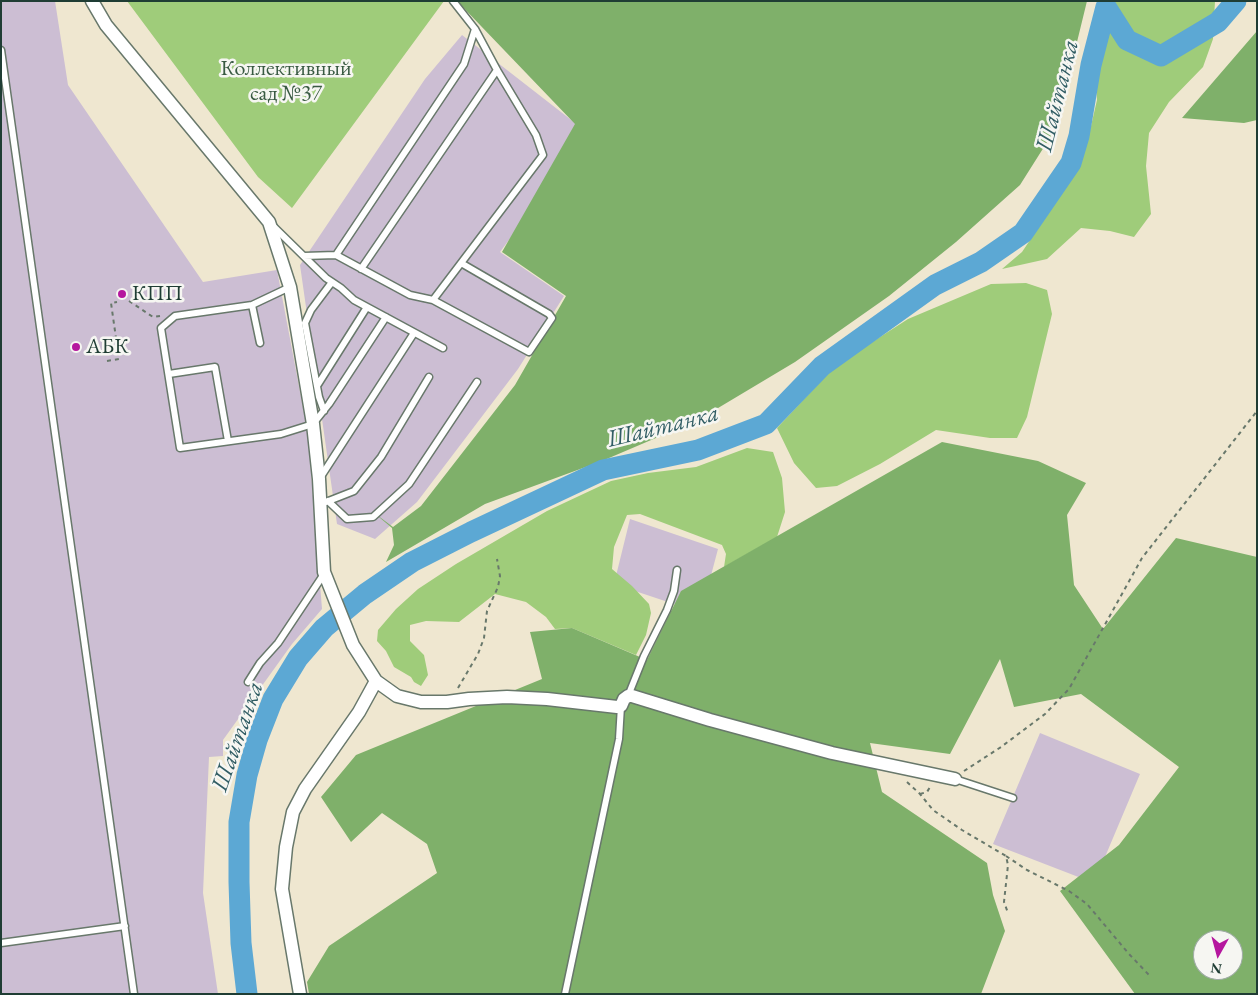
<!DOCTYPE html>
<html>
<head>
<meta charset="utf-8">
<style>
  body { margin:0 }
  #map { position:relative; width:1258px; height:995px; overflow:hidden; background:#efe7d0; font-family:"EB Garamond",serif }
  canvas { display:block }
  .frame { position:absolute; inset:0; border:2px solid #1f3d34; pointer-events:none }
  .north { position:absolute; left:1193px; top:930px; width:50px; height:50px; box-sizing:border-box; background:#f6f6f2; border:1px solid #a0aca6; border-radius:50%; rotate:187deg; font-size:14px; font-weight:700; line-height:20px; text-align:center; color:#1f3d34 }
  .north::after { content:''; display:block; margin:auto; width:18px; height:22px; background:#b5179e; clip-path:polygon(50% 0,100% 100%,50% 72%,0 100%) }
</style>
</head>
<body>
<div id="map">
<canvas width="1258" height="995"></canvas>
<div class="frame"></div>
<div class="north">N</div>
</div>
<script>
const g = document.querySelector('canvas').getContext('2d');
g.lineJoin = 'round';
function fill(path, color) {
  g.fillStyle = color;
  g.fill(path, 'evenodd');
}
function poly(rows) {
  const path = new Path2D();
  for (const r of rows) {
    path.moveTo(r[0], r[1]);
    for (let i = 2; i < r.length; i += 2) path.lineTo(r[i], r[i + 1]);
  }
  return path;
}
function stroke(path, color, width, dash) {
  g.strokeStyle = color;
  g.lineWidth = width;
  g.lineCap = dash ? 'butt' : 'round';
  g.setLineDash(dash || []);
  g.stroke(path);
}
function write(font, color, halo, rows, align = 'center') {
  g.font = font + ' "EB Garamond",serif';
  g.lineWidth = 5;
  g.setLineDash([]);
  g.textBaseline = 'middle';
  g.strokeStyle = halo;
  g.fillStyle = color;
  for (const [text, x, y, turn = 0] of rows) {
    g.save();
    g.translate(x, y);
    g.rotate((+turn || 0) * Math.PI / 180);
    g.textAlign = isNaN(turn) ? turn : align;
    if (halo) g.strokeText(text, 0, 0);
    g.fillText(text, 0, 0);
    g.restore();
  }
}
fill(poly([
  [1,1,55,1,68,85,203,282,277,270,308,434,322,609,292,644,223,740,223,756,209,757,203,893,218,994,1,994],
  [462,35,588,133,500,252,564,296,518,369,417,502,375,539,337,524,300,265,425,79],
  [630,519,718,549,701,613,614,584],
  [1040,733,1140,774,1094,883,993,844]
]), '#ccbed3');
fill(poly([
  [127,1,444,1,292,208,258,177],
  [1101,1,1215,1,1213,39,1203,67,1169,102,1149,133,1146,166,1151,214,1134,237,1110,231,1081,228,1047,259,1002,269,1022,252,1079,167,1091,126,1097,100,1093,43],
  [1026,283,1047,290,1052,314,1027,417,1017,438,990,438,936,430,880,464,837,486,816,488,794,463,777,428,835,366,908,319,991,284],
  [747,448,773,452,782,478,785,512,777,537,724,567,726,554,722,545,640,514,627,515,614,547,612,569,632,586,649,604,651,613,646,635,636,655,572,628,555,629,546,617,526,602,495,594,459,622,426,621,410,625,410,641,424,655,428,675,421,686,414,682,411,677,394,667,386,651,377,641,378,630,396,609,418,589,456,564,547,511,611,481,648,473,696,467]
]), '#9fcc7a');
fill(poly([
  [457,1,1087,1,1056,128,1020,185,956,242,889,296,795,362,698,420,602,461,485,504,386,562,394,545,392,528,373,512,393,527,421,506,515,385,566,296,502,252,575,124],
  [1257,31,1257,120,1244,123,1182,118],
  [942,442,1038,461,1086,483,1067,515,1074,585,1103,629,1176,538,1257,557,1257,994,1135,994,1060,891,1119,845,1179,767,1081,694,1014,707,1000,659,950,754,870,743,882,792,987,863,993,895,1005,931,981,994,309,994,307,982,329,946,437,873,427,844,382,813,351,842,321,797,356,755,542,679,530,632,572,628,647,660,681,591],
  [1203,940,1233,940,1233,970,1203,970]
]), '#7fb06a');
stroke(poly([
  [247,994,241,943,239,882,239,822,247,775,257,740,273,699,298,658,324,628,365,594,412,562,471,532,603,470,698,450,766,424,822,366,935,285,981,262,1023,233,1071,163,1079,136,1091,65,1106,7,1127,40,1161,56,1218,22,1236,1]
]), '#5ca8d4', 21);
const service = poly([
  [1,50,134,994],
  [273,226,326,278,341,288,354,300,443,348],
  [336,255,464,64,475,29,453,1],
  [304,256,336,255,410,295,433,300,529,352,552,318,549,314,461,263],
  [361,269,497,70],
  [290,287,252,305,175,316,161,328,180,448,281,434,313,424,329,404,386,317],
  [433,300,543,155,536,135,497,70,475,29],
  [252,305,260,343],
  [169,374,215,367,228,441],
  [317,386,367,307],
  [324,411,319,397,305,323,311,310,332,282],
  [320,478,414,333],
  [328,501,347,519,373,517,409,484,477,382],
  [326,502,354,491,381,457,429,377],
  [248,682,260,663,278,643,324,574],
  [628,696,644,656,667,610,674,591,677,570],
  [955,779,1013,798],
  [1,943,125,926],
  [565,994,619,739,621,706]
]);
const minor = poly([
  [92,1,106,25,269,222,290,287,313,424,319,479,324,572,353,645,376,681,397,696,421,702,447,702,469,699,507,697,547,699,617,707,621,706,624,699,628,696,632,696,710,720,832,753,955,779],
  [300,994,282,889,286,847,293,812,305,789,359,712,376,681]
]);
stroke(service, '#68786b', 9);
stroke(minor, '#68786b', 15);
stroke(poly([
  [129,301,153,317,160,316],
  [107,361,119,359,111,303,117,302],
  [458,688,478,654,484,638,487,611,498,587,500,576,497,559],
  [964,771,1001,747,1045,714,1069,689,1142,558,1257,411],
  [907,782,920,794,933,810,962,830,1006,856,1008,865,1004,902,1008,913],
  [920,794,927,792,930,787],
  [1006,856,1027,870,1069,891,1087,904,1129,954,1150,976]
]), '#68786b', 2, [4, 4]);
stroke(service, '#fff', 6);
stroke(minor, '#fff', 12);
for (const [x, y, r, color] of [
  [122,294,5,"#b5179e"],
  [76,347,5,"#b5179e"]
]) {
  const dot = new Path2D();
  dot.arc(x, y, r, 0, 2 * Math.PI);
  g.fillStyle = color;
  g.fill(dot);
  stroke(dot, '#f6f6f2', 2);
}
write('22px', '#395a42', '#f6f6f2', [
  ["Коллективный",286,69],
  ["сад №37",286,94]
]);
write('22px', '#1f3d34', '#f6f6f2', [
  ["КПП",132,294],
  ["АБК",86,347]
], 'left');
write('italic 24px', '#315d64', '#f6f6f2', [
  ["Шайтанка",1058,96,-76],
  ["Шайтанка",663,427,-14],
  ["Шайтанка",238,737,-71]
]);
</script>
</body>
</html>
